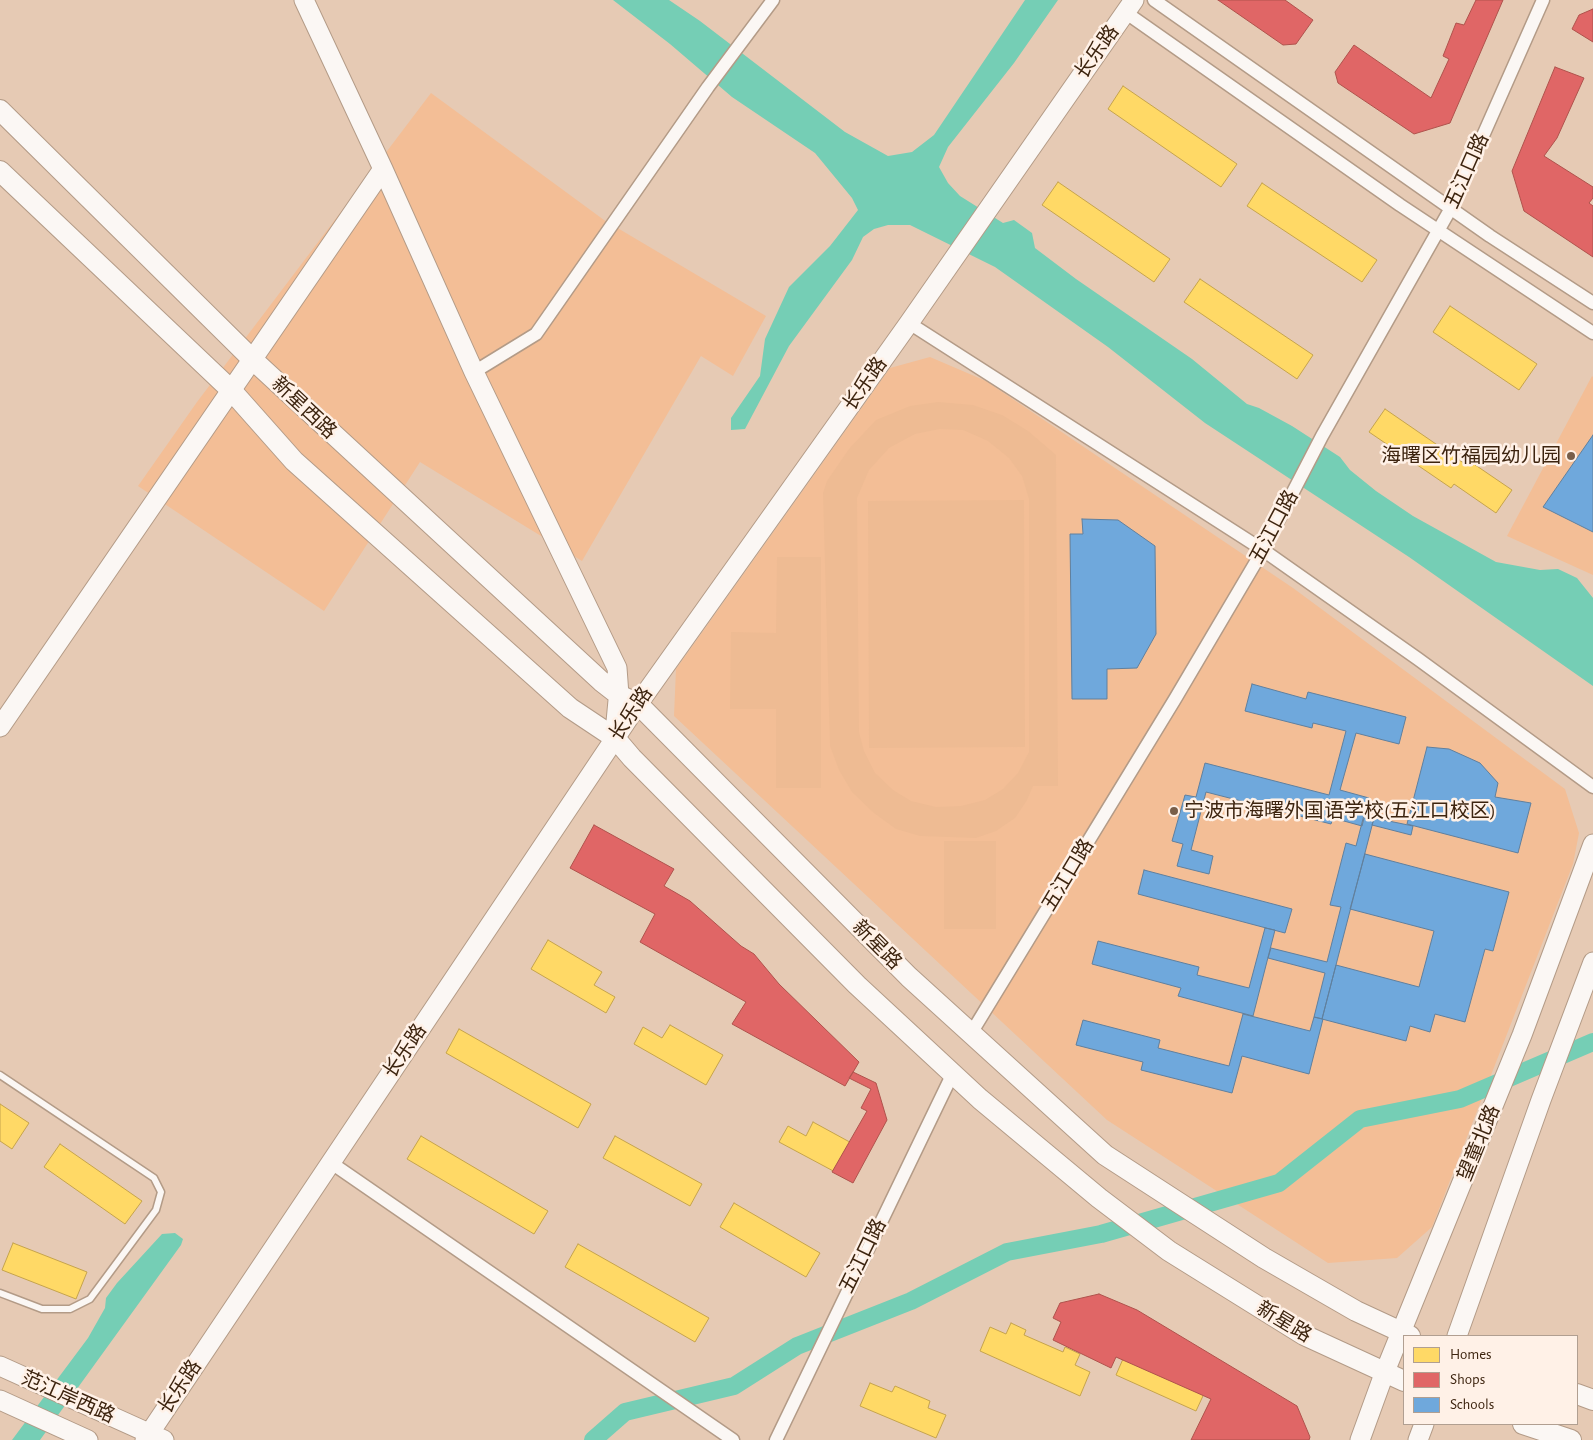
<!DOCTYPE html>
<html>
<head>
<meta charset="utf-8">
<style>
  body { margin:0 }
  #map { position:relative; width:1593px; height:1440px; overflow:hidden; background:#e6cab4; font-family:"Alegreya Sans",sans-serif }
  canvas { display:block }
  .legend { position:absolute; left:1403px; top:1335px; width:175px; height:90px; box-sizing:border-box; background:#fff1e7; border:1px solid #b19f91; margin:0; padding:6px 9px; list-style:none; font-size:15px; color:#3d240f }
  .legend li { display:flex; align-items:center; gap:10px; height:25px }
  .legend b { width:25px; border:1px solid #b19f91 }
</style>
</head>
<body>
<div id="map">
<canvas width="1593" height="1440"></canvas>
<ul class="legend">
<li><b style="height:14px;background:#ffd966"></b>Homes</li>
<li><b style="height:14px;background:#e06666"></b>Shops</li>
<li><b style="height:14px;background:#6fa8dc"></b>Schools</li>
</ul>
</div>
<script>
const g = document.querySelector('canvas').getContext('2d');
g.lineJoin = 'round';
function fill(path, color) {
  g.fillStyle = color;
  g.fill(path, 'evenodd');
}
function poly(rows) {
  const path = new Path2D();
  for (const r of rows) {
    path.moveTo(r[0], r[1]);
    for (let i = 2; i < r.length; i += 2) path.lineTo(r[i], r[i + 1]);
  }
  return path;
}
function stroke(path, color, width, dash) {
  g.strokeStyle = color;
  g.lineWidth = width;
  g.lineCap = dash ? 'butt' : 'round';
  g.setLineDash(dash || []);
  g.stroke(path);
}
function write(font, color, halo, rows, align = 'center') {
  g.font = font + ' "Alegreya Sans","Noto Sans SC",sans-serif';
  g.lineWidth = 5;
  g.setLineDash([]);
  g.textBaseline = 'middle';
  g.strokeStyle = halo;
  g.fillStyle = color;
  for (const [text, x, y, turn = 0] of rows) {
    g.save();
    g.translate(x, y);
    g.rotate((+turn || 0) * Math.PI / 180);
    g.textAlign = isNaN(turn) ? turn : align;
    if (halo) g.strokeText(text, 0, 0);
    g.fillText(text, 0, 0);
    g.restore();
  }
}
fill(poly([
  [431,93,604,220,766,316,733,376,701,356,582,561,420,462,324,611,138,486,197,402],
  [930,357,986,381,1293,588,1565,789,1579,833,1573,864,1432,1227,1397,1258,1328,1263,1107,1120,674,716,676,669,890,368],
  [1592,376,1593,377,1593,575,1507,536]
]), '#f3be96');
fill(poly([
  [938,402,973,405,1002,415,1028,431,1056,455,1058,786,1033,786,1027,800,1015,818,996,831,976,838,920,836,896,829,874,813,852,792,839,770,830,746,823,493,827,481,849,449,876,420,910,406],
  [940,429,963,430,988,441,1009,458,1022,476,1029,499,1029,752,1018,773,1003,789,985,800,961,806,936,807,911,801,893,790,875,773,864,751,859,732,857,498,869,470,889,448,915,434],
  [1024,500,1025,747,869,748,868,501],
  [777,557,821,557,821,788,776,788,776,709,730,709,731,632,776,633],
  [944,841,996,841,996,929,944,929]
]), '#eebb93');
fill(poly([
  [613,0,669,0,700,21,845,132,888,156,912,152,934,135,1025,0,1058,0,1014,63,948,147,939,167,948,183,960,196,1003,223,1014,220,1032,233,1035,248,1076,279,1192,359,1247,404,1259,408,1292,426,1340,457,1350,470,1376,491,1413,516,1496,562,1540,570,1558,569,1577,578,1593,598,1593,686,1409,557,1205,423,1108,347,995,267,910,225,888,225,874,229,863,237,852,260,789,346,745,429,731,430,731,418,760,376,765,339,789,287,830,246,858,210,852,198,815,153,732,97,670,44],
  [175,1233,183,1239,181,1245,40,1440,12,1440,88,1338,105,1308,106,1298,117,1283,162,1234]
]), '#75ceb5');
const homes = poly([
  [1239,0,1281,0,1310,20,1296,40,1239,0],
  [1354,48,1435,104,1421,125,1340,68,1354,48],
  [1123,86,1237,164,1221,187,1108,109,1123,86],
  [1542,158,1593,189,1593,195,1581,214,1527,182,1542,158],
  [1058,182,1170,259,1154,282,1042,205,1058,182],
  [1262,183,1377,260,1362,282,1247,206,1262,183],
  [1200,279,1313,355,1297,379,1184,302,1200,279],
  [1450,306,1537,364,1519,390,1433,332,1450,306],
  [1385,409,1465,464,1468,460,1512,490,1496,513,1454,484,1451,488,1369,432,1385,409],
  [594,832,614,844,610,852,643,870,648,862,669,873,650,908,575,867,594,832],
  [678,916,698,927,693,935,727,954,732,945,753,957,733,991,658,950,678,916],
  [548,940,602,972,594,985,615,997,606,1013,531,969,548,940],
  [761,1008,778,1017,781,1012,796,1020,793,1026,803,1032,808,1024,818,1029,813,1039,826,1046,830,1040,840,1046,837,1051,856,1062,844,1083,749,1030,761,1008],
  [670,1025,723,1055,706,1085,634,1044,643,1027,662,1038,670,1025],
  [459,1029,591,1104,578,1128,446,1053,459,1029],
  [0,1104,29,1123,12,1149,0,1141,0,1104],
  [813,1122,868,1152,852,1181,779,1142,788,1126,806,1136,813,1122],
  [421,1136,548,1211,534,1234,407,1159,421,1136],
  [615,1136,702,1184,690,1206,603,1158,615,1136],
  [60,1144,142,1201,125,1224,44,1167,60,1144],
  [734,1203,820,1253,806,1277,720,1227,734,1203],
  [13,1243,87,1272,76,1299,2,1270,13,1243],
  [578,1244,709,1318,695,1342,565,1267,578,1244],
  [1011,1323,1026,1330,1024,1335,1063,1352,1065,1347,1080,1354,1075,1365,1090,1372,1080,1396,980,1351,990,1327,1006,1334,1011,1323],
  [1133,1336,1157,1347,1150,1363,1184,1378,1191,1362,1214,1372,1196,1411,1116,1375,1133,1336],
  [870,1383,892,1392,895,1386,930,1401,928,1408,946,1415,936,1438,860,1406,870,1383]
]);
fill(homes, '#ffd966');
stroke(homes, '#c5a34c', 1);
const shops = poly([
  [1218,0,1285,0,1313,20,1296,44,1283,45,1218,0],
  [1476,0,1503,0,1450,123,1414,134,1338,83,1335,72,1354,45,1431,98,1449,59,1443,56,1456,23,1464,25,1476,0],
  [1593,9,1593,42,1572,29,1579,15,1593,9],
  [1555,67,1584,78,1557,138,1544,156,1593,187,1593,198,1589,203,1593,206,1593,257,1524,211,1512,171,1555,67],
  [594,825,674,869,664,886,690,901,741,946,754,954,779,984,859,1062,845,1086,732,1024,746,1002,640,942,655,914,570,868,594,825],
  [853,1072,876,1083,887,1120,853,1183,832,1172,867,1111,861,1108,871,1089,849,1078,853,1072],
  [1099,1294,1137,1310,1297,1406,1310,1437,1309,1440,1191,1440,1211,1399,1116,1357,1111,1368,1053,1340,1061,1322,1053,1318,1060,1303,1099,1294]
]);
fill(shops, '#e06666');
stroke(shops, '#af524c', 1);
const schools = poly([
  [1593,435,1593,532,1543,507,1593,435],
  [1082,519,1118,520,1155,546,1156,634,1137,668,1107,669,1107,699,1072,699,1070,534,1083,534,1082,519],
  [1252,684,1306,699,1308,692,1406,717,1399,744,1356,733,1340,790,1369,798,1362,826,1333,818,1331,824,1206,792,1191,850,1213,856,1209,874,1177,866,1183,844,1172,841,1185,795,1196,797,1205,763,1329,795,1346,731,1313,723,1312,728,1245,711,1252,684],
  [1427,747,1449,749,1480,763,1498,783,1495,797,1531,803,1518,853,1407,824,1427,747],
  [1364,815,1374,818,1322,1019,1314,1017,1325,973,1268,958,1271,948,1327,962,1341,907,1330,905,1346,843,1356,846,1364,815],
  [1374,818,1413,826,1411,835,1372,825,1374,818],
  [1365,854,1509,892,1493,951,1485,949,1465,1022,1435,1014,1430,1032,1410,1026,1406,1041,1322,1019,1336,965,1419,987,1434,931,1350,909,1365,854],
  [1144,870,1292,909,1285,933,1138,894,1144,870],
  [1265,928,1275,930,1253,1016,1178,996,1181,988,1092,964,1098,941,1199,967,1197,975,1249,988,1265,928],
  [1243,1014,1310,1031,1314,1017,1323,1019,1309,1074,1242,1056,1232,1093,1141,1070,1143,1062,1076,1045,1083,1020,1160,1040,1158,1048,1229,1066,1243,1014]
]);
fill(schools, '#6fa8dc');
stroke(schools, '#60809e', 1);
stroke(poly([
  [593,1440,625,1412,734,1386,797,1346,911,1301,1007,1252,1101,1234,1279,1183,1360,1119,1460,1099,1593,1042]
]), '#75ceb5', 18);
const lane = poly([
  [0,1075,154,1178,161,1192,156,1210,90,1299,70,1309,42,1309,0,1293]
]);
const street = poly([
  [1154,0,1490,236,1593,303],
  [1125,12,1400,205,1593,333],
  [909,323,1263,550,1418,659,1593,787],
  [474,372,536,334,708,87,773,0],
  [970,1035,1175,699,1263,550,1322,436,1451,208,1543,0],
  [330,1162,733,1440],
  [776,1440,953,1073]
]);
const secondary = poly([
  [304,0,383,169,474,372,617,668,619,695],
  [0,727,383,169],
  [1457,1336,1541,1100,1593,962],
  [0,1366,164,1440],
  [0,1400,88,1440],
  [145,1440,638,704,909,323,1134,0],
  [1360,1440,1384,1374,1522,1035,1593,844],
  [1418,1440,1424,1424]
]);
const primary = poly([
  [0,110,252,359,601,681,619,695,638,704,909,977,1105,1155,1264,1258,1356,1311,1410,1336],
  [0,171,231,390,294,461,570,708,615,738],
  [619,695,615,738,632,758,857,985,980,1099,1099,1198,1169,1251,1304,1335,1404,1381],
  [1577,1394,1593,1400],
  [1523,1424,1571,1440]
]);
stroke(lane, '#b39b87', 9);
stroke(street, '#b39b87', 15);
stroke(secondary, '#b39b87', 21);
stroke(primary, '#b39b87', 22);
stroke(lane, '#fbf7f4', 6);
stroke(street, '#fbf7f4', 12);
stroke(secondary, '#fbf7f4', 19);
stroke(primary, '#fbf7f4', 20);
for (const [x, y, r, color] of [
  [1571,456,5,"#785e49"],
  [1174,811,5,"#785e49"]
]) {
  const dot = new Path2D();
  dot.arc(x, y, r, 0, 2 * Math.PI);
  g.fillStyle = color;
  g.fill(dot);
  stroke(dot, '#fff1e7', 2);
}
write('20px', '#3d240f', '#fff1e7', [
  ["长乐路",1097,52,-55],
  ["五江口路",1467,171,-66],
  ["长乐路",865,384,-55],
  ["新星西路",304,408,43],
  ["五江口路",1274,527,-62],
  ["长乐路",631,714,-56],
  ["五江口路",1068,875,-59],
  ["新星路",877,945,45],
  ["长乐路",405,1051,-56],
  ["望童北路",1479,1143,-68],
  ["五江口路",863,1256,-64],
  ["新星路",1284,1322,31],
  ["长乐路",180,1387,-56],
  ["范江岸西路",68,1397,24]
]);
write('20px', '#3d240f', '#fff1e7', [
  ["海曙区竹福园幼儿园",1561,456],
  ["宁波市海曙外国语学校(五江口校区)",1184,811,"left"]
], 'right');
</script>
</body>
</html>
